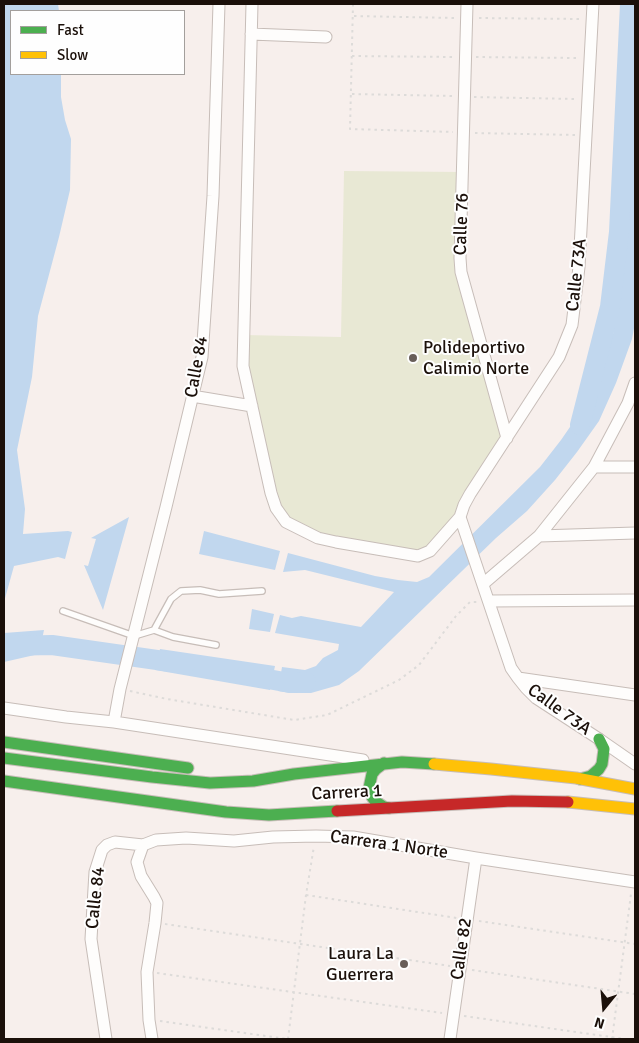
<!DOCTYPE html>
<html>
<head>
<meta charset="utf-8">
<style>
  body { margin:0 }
  #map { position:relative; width:639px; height:1043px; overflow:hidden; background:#f7efec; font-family:Signika,sans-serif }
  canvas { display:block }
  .frame { position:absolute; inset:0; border:5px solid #1b100a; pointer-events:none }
  .legend { position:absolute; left:10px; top:10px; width:175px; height:65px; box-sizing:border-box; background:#fefefe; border:1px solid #a39f9c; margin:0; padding:6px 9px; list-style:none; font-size:15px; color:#1b100a }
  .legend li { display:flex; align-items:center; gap:10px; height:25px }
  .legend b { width:25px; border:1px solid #a39f9c }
  .north { position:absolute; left:579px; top:983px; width:50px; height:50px; -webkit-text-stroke:4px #fefefe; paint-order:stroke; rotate:197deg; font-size:14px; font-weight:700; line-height:20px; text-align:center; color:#1b100a }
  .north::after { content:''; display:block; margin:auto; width:18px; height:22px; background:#1b100a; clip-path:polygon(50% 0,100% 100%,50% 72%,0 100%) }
</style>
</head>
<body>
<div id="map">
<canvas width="639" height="1043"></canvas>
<div class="frame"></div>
<ul class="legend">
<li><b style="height:6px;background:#4caf50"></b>Fast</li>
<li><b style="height:6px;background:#ffc107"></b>Slow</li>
</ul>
<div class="north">N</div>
</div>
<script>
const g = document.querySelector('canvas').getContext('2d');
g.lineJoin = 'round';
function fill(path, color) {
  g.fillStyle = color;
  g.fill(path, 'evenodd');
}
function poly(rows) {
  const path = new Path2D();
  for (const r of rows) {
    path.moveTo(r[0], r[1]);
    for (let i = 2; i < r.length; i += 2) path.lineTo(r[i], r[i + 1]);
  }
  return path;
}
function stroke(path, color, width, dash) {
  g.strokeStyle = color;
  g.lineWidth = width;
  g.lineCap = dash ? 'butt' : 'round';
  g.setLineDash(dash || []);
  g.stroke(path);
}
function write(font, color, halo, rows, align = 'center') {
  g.font = font + ' Signika,sans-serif';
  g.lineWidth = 4;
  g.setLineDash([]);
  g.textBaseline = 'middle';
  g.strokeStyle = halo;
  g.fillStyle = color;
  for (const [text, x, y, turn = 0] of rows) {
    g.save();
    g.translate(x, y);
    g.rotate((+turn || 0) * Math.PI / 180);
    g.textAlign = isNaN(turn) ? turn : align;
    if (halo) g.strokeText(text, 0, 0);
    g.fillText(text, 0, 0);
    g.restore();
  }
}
fill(poly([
  [344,171,463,172,460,258,507,438,464,505,423,554,336,542,286,522,276,508,243,366,244,335,341,337]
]), '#e8e8d4');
fill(poly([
  [4,4,58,4,59,11,11,11,11,74,61,74,61,97,65,120,71,139,70,190,59,237,38,316,32,377,17,450,25,509,23,534,68,531,72,532,65,559,58,557,14,566,4,602],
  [635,42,635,323,632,339,616,383,599,421,577,452,555,480,527,511,496,538,359,671,339,685,311,693,290,693,278,691,282,667,305,670,316,666,323,658,338,650,339,644,275,633,280,615,292,618,301,616,361,627,394,592,305,570,283,572,288,553,375,576,398,580,417,582,429,577,540,467,561,440,581,411,597,376,613,334,621,289],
  [129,517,103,610,84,565,88,566,96,539,91,538],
  [204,531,280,551,275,570,199,554],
  [252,609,274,614,270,632,249,629],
  [44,630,39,654,4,662,4,633],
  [160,649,275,666,270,690,155,670]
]), '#c1d7ee');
stroke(poly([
  [580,425,610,307,619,232,630,4],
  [4,646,52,645,185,664],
  [246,675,290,683,306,682]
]), '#c1d7ee', 20);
const lane = poly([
  [63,611,134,636,154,630],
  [216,645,173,637,154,630,171,599,181,591,200,590,219,594,262,591]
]);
const street = poly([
  [252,4,243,366,271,493,276,508,286,522,318,538,336,542,418,556,430,551,460,517,464,505,470,494,559,357,572,325,579,267,593,4],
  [467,4,460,258,461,272,507,438],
  [251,34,326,37],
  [192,396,252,406],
  [594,467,635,467],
  [460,517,511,668,518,678,526,688,536,698,599,739,635,764],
  [539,536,635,533],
  [483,584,539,536,594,467,628,403,635,383],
  [489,601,635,600],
  [518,678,635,695],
  [4,708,66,717,114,722,363,760],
  [114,722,120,689,166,507,202,357,213,196,219,4],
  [143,845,137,862,141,876,154,897,157,903,155,923,147,972,149,1020,152,1039],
  [106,1039,91,939,95,872,102,850,107,845,115,842,143,845,156,840,186,838,234,841,273,837,316,836,353,837,476,858,635,882],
  [450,1039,476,858]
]);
const fast = poly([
  [4,742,188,768],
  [4,758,152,777,210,783,253,781,294,774,402,762,434,764],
  [384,763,376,769,372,774,369,788,372,797,375,801,384,807,389,808],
  [580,779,591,776,599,769,602,764,604,749,599,739],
  [4,781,226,812,269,815,337,811]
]);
const slow = poly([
  [434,764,491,769,576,778,635,789],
  [568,802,635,809]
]);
const jam = poly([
  [337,811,512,801,568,802]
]);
stroke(lane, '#c7bdb8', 8);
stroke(street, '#c7bdb8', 13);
stroke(fast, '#c7bdb8', 13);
stroke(slow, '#c7bdb8', 13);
stroke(jam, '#c7bdb8', 13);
stroke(poly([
  [353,4,350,129,453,132],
  [354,16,456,18],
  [479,18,581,19],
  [352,56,454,57],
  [476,57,579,58],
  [352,94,455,96],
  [474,97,577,99],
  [475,133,575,135],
  [130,691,167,699,294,720,327,715,399,680,419,665,456,616,470,602,477,602],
  [306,895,457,918],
  [479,921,635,944],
  [165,924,450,966],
  [472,970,635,994],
  [157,973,442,1013],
  [464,1016,625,1039],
  [160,1021,287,1039],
  [288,1039,306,895,314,846],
  [612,1039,631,894]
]), '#dddbd9', 2, [2.5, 4]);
stroke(lane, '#fefdfc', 5.5);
stroke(street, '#fefdfc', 11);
stroke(fast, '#4caf50', 11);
stroke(slow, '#ffc107', 11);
stroke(jam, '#c62828', 11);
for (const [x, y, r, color] of [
  [413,358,5,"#685e59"],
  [404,964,5,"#685e59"]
]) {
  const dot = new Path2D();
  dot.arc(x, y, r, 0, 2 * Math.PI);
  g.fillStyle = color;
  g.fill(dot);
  stroke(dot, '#fefefe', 2);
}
write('18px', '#1b100a', '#fefefe', [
  ["Calle 76",462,224,-88],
  ["Calle 73A",577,275,-84],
  ["Calle 84",197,367,-80],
  ["Calle 73A",559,710,36],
  ["Carrera 1",347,793,-3],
  ["Carrera 1 Norte",389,845,8],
  ["Calle 84",96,898,-84],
  ["Calle 82",462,949,-82]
]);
write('18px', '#1b100a', '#fefefe', [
  ["Polideportivo",423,348],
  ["Calimio Norte",423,369],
  ["Laura La",394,954,"right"],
  ["Guerrera",394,975,"right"]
], 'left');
</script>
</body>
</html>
